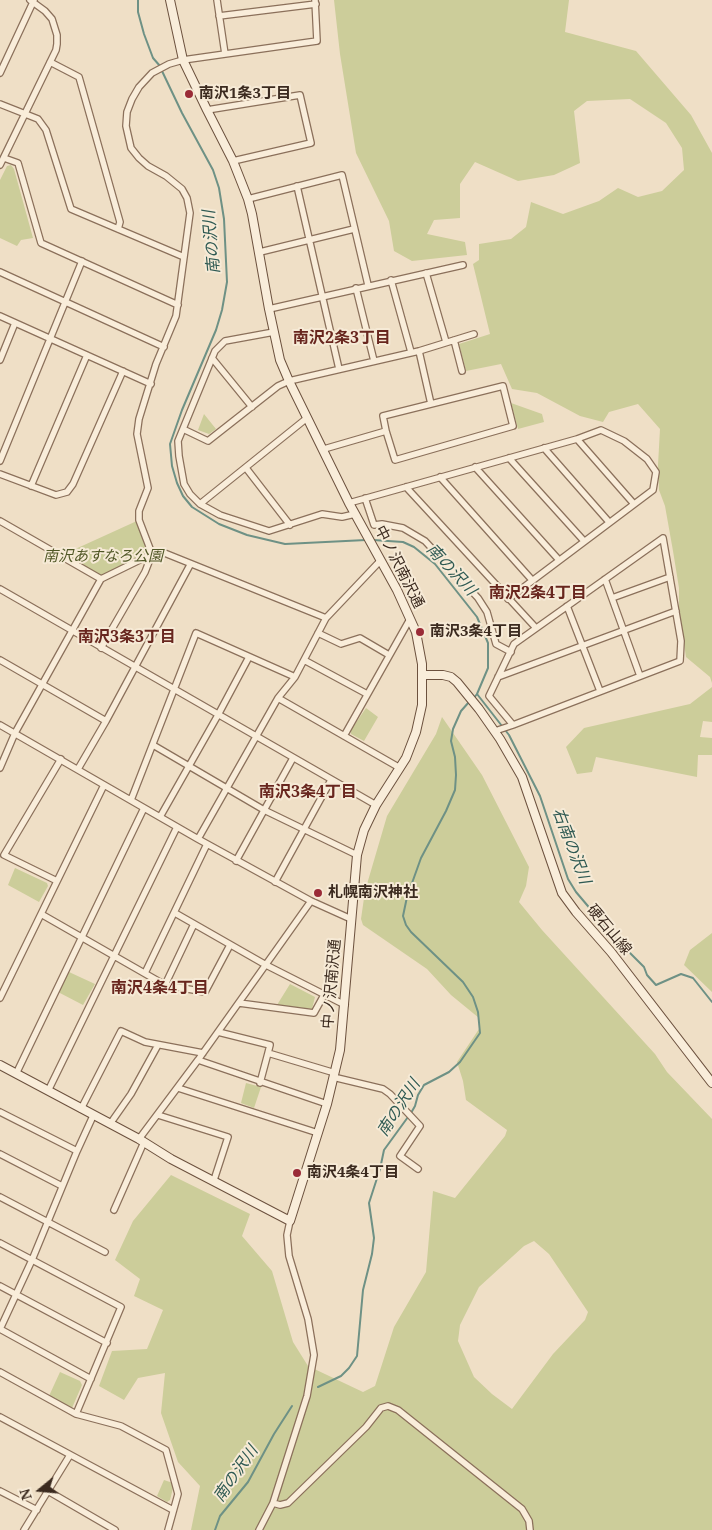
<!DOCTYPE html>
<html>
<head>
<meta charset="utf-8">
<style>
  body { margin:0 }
  #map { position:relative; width:712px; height:1530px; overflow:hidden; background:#efdfc6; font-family:"Noto Serif",serif }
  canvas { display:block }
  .north { position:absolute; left:15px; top:1465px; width:50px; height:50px; -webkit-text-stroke:4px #f6ead6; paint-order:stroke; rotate:253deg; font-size:14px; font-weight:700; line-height:20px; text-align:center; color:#3b2a1f }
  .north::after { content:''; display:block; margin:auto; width:18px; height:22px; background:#3b2a1f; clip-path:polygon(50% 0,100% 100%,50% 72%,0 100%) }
</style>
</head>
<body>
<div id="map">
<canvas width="712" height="1530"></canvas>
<div class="north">N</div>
</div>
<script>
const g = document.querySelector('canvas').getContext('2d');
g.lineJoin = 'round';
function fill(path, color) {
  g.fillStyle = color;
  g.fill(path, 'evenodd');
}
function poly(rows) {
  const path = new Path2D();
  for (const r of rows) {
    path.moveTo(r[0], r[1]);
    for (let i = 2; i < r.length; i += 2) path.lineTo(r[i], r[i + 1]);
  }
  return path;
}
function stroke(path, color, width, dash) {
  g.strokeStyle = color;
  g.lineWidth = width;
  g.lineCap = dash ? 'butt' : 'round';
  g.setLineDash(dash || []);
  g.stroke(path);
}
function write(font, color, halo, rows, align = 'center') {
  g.font = font + ' "Noto Serif","Noto Sans JP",serif';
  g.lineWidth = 4;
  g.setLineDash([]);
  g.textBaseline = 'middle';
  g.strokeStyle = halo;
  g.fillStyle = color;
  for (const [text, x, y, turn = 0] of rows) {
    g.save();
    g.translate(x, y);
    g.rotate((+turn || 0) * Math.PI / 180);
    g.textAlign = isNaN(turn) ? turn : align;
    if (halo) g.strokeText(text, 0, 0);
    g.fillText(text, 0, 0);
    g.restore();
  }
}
fill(poly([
  [334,0,569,0,565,32,636,51,691,115,712,153,712,683,710,677,686,657,679,610,679,588,673,551,665,506,659,490,658,465,660,429,638,404,609,412,603,422,580,416,537,393,512,389,501,364,466,371,459,344,490,334,473,264,479,260,479,244,511,239,526,227,531,202,563,214,599,201,618,188,638,197,662,191,684,170,682,148,666,123,630,99,587,101,574,111,580,163,554,175,518,181,475,162,460,184,460,218,434,220,427,234,465,242,467,255,412,261,394,251,389,221,356,153,340,54],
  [11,165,14,169,33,238,21,240,17,246,0,238,0,180,7,166],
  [511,403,542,414,544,422,518,429],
  [204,414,216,429,209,434,198,430],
  [139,520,152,554,101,579,60,556],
  [712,687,712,722,703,721,700,737,712,738,712,755,698,755,697,777,596,757,592,772,577,774,566,747,584,728,690,704],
  [366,708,378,717,364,741,351,734,351,730],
  [442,717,482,775,529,867,526,886,519,902,542,930,655,1054,667,1072,712,1119,712,1530,191,1530,200,1486,178,1462,161,1413,165,1373,138,1378,124,1400,99,1386,112,1351,147,1349,163,1310,134,1296,140,1279,115,1260,133,1221,171,1175,250,1214,242,1236,272,1271,293,1342,308,1366,363,1392,375,1386,394,1327,426,1272,433,1191,455,1198,505,1136,507,1130,466,1100,463,1081,457,1062,479,1029,479,1018,451,995,427,969,363,925,361,919,365,891,387,816,436,734],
  [534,1241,549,1254,588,1312,585,1320,553,1354,512,1409,492,1394,474,1377,458,1341,460,1325,479,1287,524,1246],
  [15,868,47,883,48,886,39,902,8,885],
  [712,933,712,992,684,965,690,950],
  [69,972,95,984,83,1005,58,992],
  [290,984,315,997,312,1009,277,1005],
  [246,1083,261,1087,254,1108,241,1103],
  [60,1372,80,1381,82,1385,72,1408,49,1396],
  [164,1480,173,1483,173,1488,170,1500,167,1502,157,1496]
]), '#cccd9a');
stroke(poly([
  [138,0,138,12,144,34,153,58,160,66],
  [162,71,182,113,213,170,219,188,224,219,227,282,222,310,216,330,182,410,170,444,172,466,177,483,183,496,192,507,219,524,247,535,285,544,366,540],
  [373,540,403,542,414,547,435,564,477,617,488,643,488,668,477,694,473,699],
  [477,694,509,735,540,796,568,879,576,892,615,938,644,967,647,975,656,985,681,974,693,978,712,1002],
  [411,1113,415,1106,418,1095,424,1085,449,1072,460,1062,480,1033,478,1012,473,997,463,982,411,932,406,925,403,916,407,897,421,858,446,811,455,790,456,775,455,757,451,741,453,729,461,711,469,702],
  [318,1387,341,1376,349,1368,357,1356,363,1290,372,1254,374,1238,369,1203,380,1169,384,1150,408,1117],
  [215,1530,220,1516,248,1482,274,1434,292,1406]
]), '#6e9185', 2);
const street = poly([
  [217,0,225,54],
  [315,0,317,41,183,60,169,64,152,73,139,87,132,99,127,112,126,126,131,148,139,158,148,166,166,176,182,189,187,198,190,213,176,316,156,364,139,419,137,434,148,488,139,511,139,520,152,554,162,552,326,618,381,560],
  [219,16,316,4],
  [50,62,79,77,120,222,118,229],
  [0,73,34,0],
  [0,104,38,119,46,130,71,209,184,257],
  [207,110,300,95,311,143,233,161],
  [4,158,18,163,41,243,178,305],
  [0,165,56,50,57,44,57,35,52,19,45,11,30,0],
  [297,186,339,369],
  [248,199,342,175,368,285],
  [260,252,354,229],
  [0,272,164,347],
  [426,273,446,342],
  [391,280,411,352],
  [356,288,374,361],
  [269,309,463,265],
  [0,316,151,384],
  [274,332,225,341,215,351,178,441,179,456,184,484,190,494,200,504,220,515,269,531,322,514,342,517,355,514],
  [454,340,462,371],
  [419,351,431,404],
  [212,358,252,407],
  [0,360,15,323],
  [183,429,208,441,278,386,289,381,419,351,474,334],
  [544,448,609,522],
  [324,449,386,431,383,416,503,386,513,426,395,460,386,431],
  [509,458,584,541],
  [0,461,82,261],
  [475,467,559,560],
  [246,468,290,525],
  [0,474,56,495,67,492,73,484,123,371],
  [440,477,532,580],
  [31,486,87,355],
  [406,487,536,628],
  [365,498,374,525,382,524,403,528,425,541,478,598,487,612,496,644,511,652],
  [349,503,577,439,634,504],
  [200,504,307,418],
  [0,521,101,579],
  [605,579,640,676],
  [0,589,376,805],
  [612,598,670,577],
  [508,599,653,490,656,472,647,459,624,441,601,430,577,439],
  [567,606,600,691],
  [318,633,341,644,360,638,389,655],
  [101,648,145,572,152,554],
  [0,660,106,721],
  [304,660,367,694],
  [498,677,676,611],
  [278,698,400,768],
  [0,725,198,839,311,901,351,919],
  [495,731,513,725,680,661,681,641,663,538,514,644,489,696,513,725],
  [344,736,410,619],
  [153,745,264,810,357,855],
  [0,768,15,733,101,579,152,554],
  [78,769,106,721,190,565],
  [131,800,196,633,295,677],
  [160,817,218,715,249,657],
  [198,839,278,698,295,677,326,618],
  [236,861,293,758],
  [57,881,4,855,61,759],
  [275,882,331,780],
  [175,913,266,965,345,1005],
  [41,914,165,985,205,992,230,945],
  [145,973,207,844],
  [165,985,194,924],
  [0,998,104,785],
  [239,1003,314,1013,324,995],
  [218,1032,270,1045,268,1053],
  [198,1060,327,1104],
  [16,1074,144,808],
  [333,1077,383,1089,390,1094,420,1126,400,1156,418,1169],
  [260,1083,268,1053,335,1073],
  [178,1088,318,1133],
  [48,1091,177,827],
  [81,1109,121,1031,145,1042,203,1053],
  [0,1112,77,1151],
  [158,1115,228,1137,214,1180],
  [110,1124,131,1094,158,1045],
  [139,1139,198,1060,311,901],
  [0,1154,62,1186],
  [0,1197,105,1252],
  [114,1210,144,1142],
  [0,1243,121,1307,76,1414],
  [0,1286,107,1343],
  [0,1372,76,1414,121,1426,166,1450,178,1494,168,1530],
  [91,1379,0,1329,32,1260,77,1151,93,1116],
  [0,1417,173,1510],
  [0,1491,37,1510],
  [48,1491,115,1530],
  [273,1503,280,1505,288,1503,366,1427,381,1408,388,1406,398,1410,522,1509,529,1521,530,1530],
  [24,1530,70,1455],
  [259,1530,273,1503,307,1396,314,1355,308,1319,289,1256,287,1235,290,1221]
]);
const secondary = poly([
  [423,675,443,675,451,677,457,682,479,709,500,739,522,777,562,893,576,912,611,952,712,1083],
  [0,1065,139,1139,171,1159,290,1221,327,1104,340,1050,357,855,364,830,376,805,406,758,416,732,422,705,422,664,416,632,397,590,349,503,289,381,280,360,269,309,252,214,248,199,233,161,207,110,183,60,170,0]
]);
stroke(street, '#8b705b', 8);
stroke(secondary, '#6c513e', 10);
stroke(street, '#f9edda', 5.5);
stroke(secondary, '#f9edda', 8);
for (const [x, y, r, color] of [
  [189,94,5,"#9a2b37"],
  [420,632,5,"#9a2b37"],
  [318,893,5,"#9a2b37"],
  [297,1173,5,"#9a2b37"]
]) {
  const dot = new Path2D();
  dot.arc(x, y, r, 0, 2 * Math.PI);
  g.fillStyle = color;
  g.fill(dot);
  stroke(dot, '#f6ead6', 2);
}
write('bold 15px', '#3b2a1f', '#f6ead6', [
  ["南沢1条3丁目",199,94],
  ["南沢3条4丁目",430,632],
  ["札幌南沢神社",328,893],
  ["南沢4条4丁目",307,1173]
], 'left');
write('italic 15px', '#505726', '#f6ead6', [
  ["南沢あすなろ公園",103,557]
]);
write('15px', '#3b2a1f', '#f6ead6', [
  ["中ノ沢南沢通",399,567,63],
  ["硬石山線",609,930,50],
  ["中ノ沢南沢通",332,984,-85]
]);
write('italic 16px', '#2f5a53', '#f6ead6', [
  ["南の沢川",212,242,-95],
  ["南の沢川",451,570,47],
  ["右南の沢川",571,846,69],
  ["南の沢川",399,1108,-57],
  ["南の沢川",236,1474,-55]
]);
write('bold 16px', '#68261e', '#f6ead6', [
  ["南沢2条3丁目",342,338],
  ["南沢2条4丁目",538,593],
  ["南沢3条3丁目",127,637],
  ["南沢3条4丁目",308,792],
  ["南沢4条4丁目",160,988]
]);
</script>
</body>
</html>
